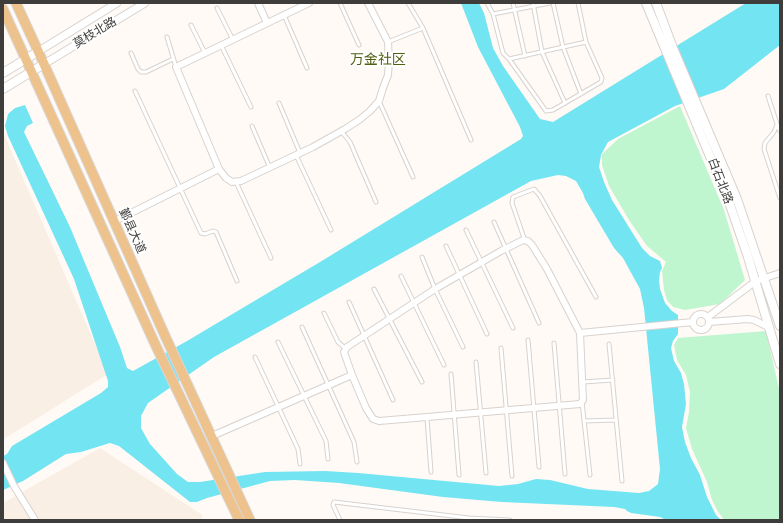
<!DOCTYPE html>
<html>
<head>
<meta charset="utf-8">
<style>
  body { margin:0 }
  #map { position:relative; width:783px; height:523px; overflow:hidden; background:#fffaf5; font-family:Arial,sans-serif }
  canvas { display:block }
  .frame { position:absolute; inset:0; border:4px solid #3e3d3b; pointer-events:none }
</style>
</head>
<body>
<div id="map">
<canvas width="783" height="523"></canvas>
<div class="frame"></div>
</div>
<script>
const g = document.querySelector('canvas').getContext('2d');
g.lineJoin = 'round';
function fill(path, color) {
  g.fillStyle = color;
  g.fill(path, 'evenodd');
}
function poly(rows) {
  const path = new Path2D();
  for (const r of rows) {
    if (r.length === 3) {
      path.moveTo(r[0] + r[2], r[1]);
      path.arc(r[0], r[1], r[2], 0, 2 * Math.PI);
      continue;
    }
    path.moveTo(r[0], r[1]);
    for (let i = 2; i < r.length; i += 2) path.lineTo(r[i], r[i + 1]);
  }
  return path;
}
function stroke(path, color, width, dash) {
  g.strokeStyle = color;
  g.lineWidth = width;
  g.lineCap = dash ? 'butt' : 'round';
  g.setLineDash(dash || []);
  g.stroke(path);
}
function write(font, color, halo, rows, align = 'center') {
  g.font = font + ' Arial,"Noto Sans SC",sans-serif';
  g.lineWidth = 4;
  g.setLineDash([]);
  g.textBaseline = 'middle';
  g.strokeStyle = halo;
  g.fillStyle = color;
  for (const [text, x, y, turn = 0] of rows) {
    g.save();
    g.translate(x, y);
    g.rotate((+turn || 0) * Math.PI / 180);
    g.textAlign = isNaN(turn) ? turn : align;
    if (halo) g.strokeText(text, 0, 0);
    g.fillText(text, 0, 0);
    g.restore();
  }
}
fill(poly([
  [3,132,108,374,4,439,3,437],
  [100,448,201,514,203,520,3,520,3,503]
]), '#f9efe4');
fill(poly([
  [680,106,724,210,745,280,720,304,685,310,673,307,667,300,664,290,662,271,666,262,647,246,629,220,609,186,602,165,602,154,618,139],
  [766,331,780,393,780,520,724,520,717,510,712,500,707,482,692,449,686,428,689,412,690,392,686,375,677,360,674,345,678,338]
]), '#bff6d0');
fill(poly([
  [461,3,479,3,484,13,493,48,503,66,540,119,553,122,746,3,780,3,780,45,724,89,675,106,608,142,601,155,599,167,604,182,612,200,642,248,650,256,660,261,662,268,660,272,659,280,660,289,665,303,672,311,678,315,678,334,673,341,671,348,674,361,681,373,684,384,686,404,682,427,685,442,691,458,700,475,707,497,716,515,721,520,666,520,660,517,631,513,627,511,625,509,614,507,502,502,443,497,339,483,295,480,270,481,207,498,197,502,190,502,119,446,110,443,81,452,66,454,23,481,3,490,3,456,7,454,12,446,101,393,108,387,108,381,74,279,8,136,5,126,8,114,15,108,25,105,33,123,27,126,24,132,70,227,120,347,127,368,133,371,187,341,320,262,521,139,523,136,520,127,478,47],
  [558,175,566,176,576,181,583,193,585,199,614,248,623,258,640,289,644,308,660,469,658,484,649,491,639,493,588,489,550,480,536,479,518,484,499,486,358,473,325,471,265,472,200,482,188,482,177,474,150,444,141,428,141,416,148,403,214,357,531,181]
]), '#73e4f1');
const service = poly([
  [340,3,359,45],
  [408,3,423,28,471,140],
  [487,3,493,14,503,53,509,59,546,111,553,110,601,82,602,78,586,42,578,3],
  [513,3,525,56],
  [533,3,542,52,565,103],
  [553,3,563,47,581,94],
  [217,8,233,40],
  [493,14,550,3],
  [284,15,307,68],
  [191,25,205,53],
  [167,37,176,67],
  [388,42,423,28],
  [221,45,251,107],
  [131,53,138,69,141,72,146,72,173,59],
  [509,59,586,42],
  [135,91,201,233,205,234,213,231,216,232,237,281],
  [768,96,778,127,780,131],
  [379,101,413,177],
  [279,103,300,153],
  [777,125,774,132,765,143,764,149,780,198],
  [252,126,270,168],
  [341,131,350,142,376,202],
  [296,155,331,230],
  [236,182,271,258],
  [494,222,539,323],
  [466,230,513,328],
  [525,241,512,203,513,197,534,189,540,196,596,297],
  [446,246,487,334],
  [422,257,435,289,463,347],
  [401,276,444,365],
  [374,289,422,382],
  [349,302,393,400],
  [324,313,338,342,346,349],
  [302,327,354,442,357,462],
  [528,340,539,467],
  [278,342,326,441,328,459],
  [554,343,565,474],
  [609,344,622,481],
  [501,348,512,476],
  [255,357,298,449,300,464],
  [476,362,486,473],
  [451,374,459,475],
  [583,382,613,380],
  [582,402,590,475],
  [427,418,431,472],
  [584,421,616,420],
  [340,520,333,505,334,502,469,518,510,520]
]);
const minor = poly([
  [258,3,267,23],
  [219,169,226,178,232,182,241,181,313,147,345,129,359,120,370,111,379,101,383,88,388,75,389,61,388,42,368,3],
  [115,221,219,169,176,67,309,3],
  [701,322,8],
  [708,317,756,281,780,273],
  [709,322,748,319,754,320,770,328],
  [580,333,547,269,532,245,528,241,523,240,501,251,435,289,347,347,344,352,352,375,366,408,373,419,379,421,427,417,580,404,583,400,580,333,693,322],
  [212,436,352,375],
  [3,463,14,486,35,520]
]);
const tertiary = poly([
  [39,51,117,3],
  [44,64,145,3]
]);
const secondary = poly([
  [646,3,729,202,748,257,780,364],
  [656,3,673,48,737,199,780,326],
  [3,73,39,51],
  [3,89,44,64]
]);
const primary = poly([
  [16,3,44,64,166,338,250,520],
  [3,9,155,344,239,520]
]);
stroke(service, '#d7d2ce', 5);
stroke(minor, '#d7d2ce', 8);
stroke(tertiary, '#d7d2ce', 9);
stroke(secondary, '#d7d2ce', 10);
stroke(primary, '#d8d8d8', 11);
stroke(service, '#fff', 3);
stroke(minor, '#fff', 6);
stroke(tertiary, '#fff', 7);
stroke(secondary, '#fff', 8);
stroke(primary, '#eec28d', 9);
write('12px', '#3e3d3b', '#fff', [
  ["莫枝北路",95,33,-31],
  ["白石北路",720,181,69],
  ["鄞县大道",132,231,66]
]);
write('14px', '#505f13', '#fff', [
  ["万金社区",378,60]
]);
</script>
</body>
</html>
